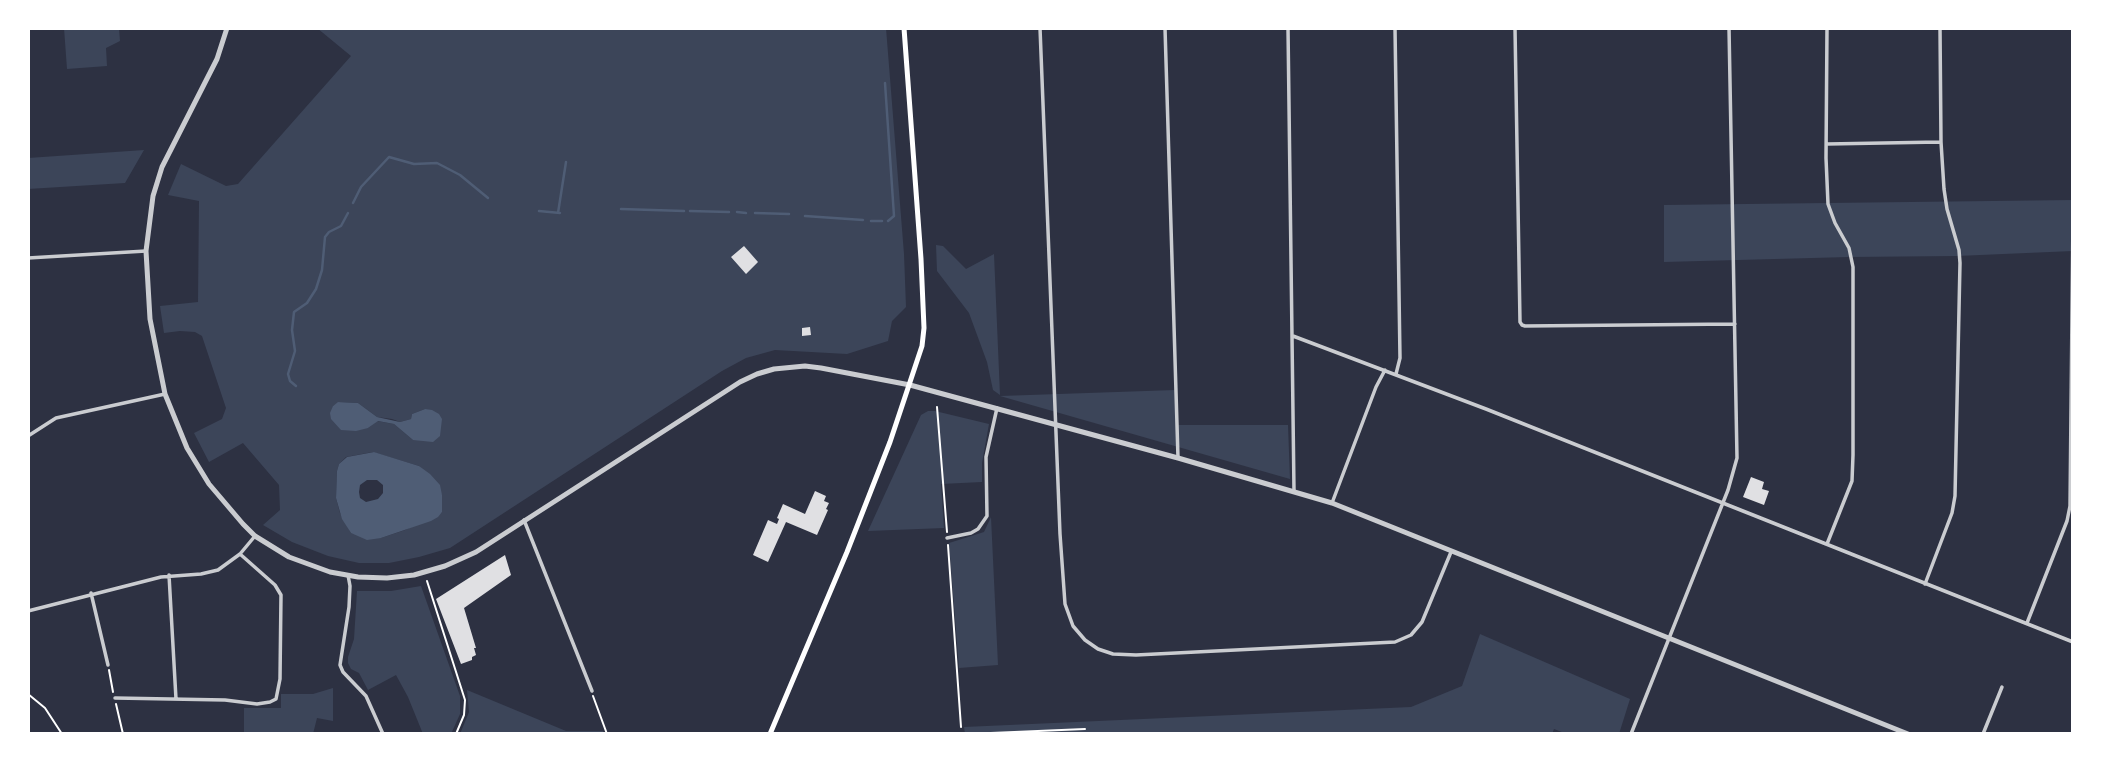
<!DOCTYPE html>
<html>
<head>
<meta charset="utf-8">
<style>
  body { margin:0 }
  #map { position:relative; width:2101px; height:762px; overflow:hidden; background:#2d3142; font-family:"Times New Roman",serif }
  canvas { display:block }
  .frame { position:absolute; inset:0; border:30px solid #fff; pointer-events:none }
</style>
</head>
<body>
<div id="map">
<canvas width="2101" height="762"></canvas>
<div class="frame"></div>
</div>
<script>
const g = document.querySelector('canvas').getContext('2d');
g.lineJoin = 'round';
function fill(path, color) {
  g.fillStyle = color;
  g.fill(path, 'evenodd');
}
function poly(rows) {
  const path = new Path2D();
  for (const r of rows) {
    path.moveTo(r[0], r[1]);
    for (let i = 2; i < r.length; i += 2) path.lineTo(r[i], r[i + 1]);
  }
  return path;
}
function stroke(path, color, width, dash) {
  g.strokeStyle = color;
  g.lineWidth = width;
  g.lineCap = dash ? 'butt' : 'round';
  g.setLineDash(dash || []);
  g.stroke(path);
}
fill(poly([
  [64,28,119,28,120,41,106,48,107,66,67,69],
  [317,28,886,28,904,254,906,307,892,321,888,341,847,354,775,350,746,358,722,371,450,548,419,557,389,563,359,563,328,556,292,542,263,525,280,510,279,485,243,443,209,462,194,433,222,419,226,408,202,336,195,332,180,331,164,333,160,306,198,302,199,201,168,195,181,164,226,186,238,184,351,56],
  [339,402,358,403,377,417,392,419,400,422,411,419,412,414,425,409,413,440,394,424,377,421,368,428,333,406],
  [373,452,419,466,442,495,442,512,405,530,381,538,351,533,340,513,336,498,337,471,339,464,346,457],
  [144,150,125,183,28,189,28,158],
  [2073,200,2073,251,1957,256,1849,257,1664,262,1664,205],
  [936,245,943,246,966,269,994,254,1000,395,993,390,987,362,969,313,937,271],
  [1175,390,1177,425,1288,425,1290,479,1000,396],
  [928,411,935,411,989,424,982,463,982,482,941,484,944,528,868,531,921,415],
  [991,517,998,665,959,668,949,543,984,532],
  [421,586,460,696,460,714,451,734,423,734,408,697,396,675,368,690,359,673,351,669,348,663,348,657,354,639,357,591,391,591],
  [1480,634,1630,699,1619,734,1567,734,1554,729,1552,734,1082,734,1081,732,965,734,964,727,1411,707,1462,686],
  [333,688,333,721,317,718,313,734,244,734,244,708,281,708,281,694,313,694],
  [467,690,566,731,603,731,604,734,460,734,469,712]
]), '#3c4559');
fill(poly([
  [338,402,358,403,377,417,400,422,411,419,412,414,425,409,432,410,439,414,442,419,440,436,433,442,413,440,394,424,378,421,368,428,356,431,341,430,331,419,330,413,333,406],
  [374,452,419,466,430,474,440,485,442,495,442,512,438,517,431,521,381,538,367,540,351,533,342,519,336,498,337,471,339,464,347,457],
  [367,480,377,480,383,485,383,493,378,499,366,502,360,498,359,492,360,485]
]), '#4f5d75');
stroke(poly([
  [885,83,894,216,888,221],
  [353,203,361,187,389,157,414,164,437,163,460,175,488,198],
  [621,209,684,211],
  [539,211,560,213],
  [690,211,729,212],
  [737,212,746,213],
  [558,213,566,162],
  [755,213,789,214],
  [805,216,863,220],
  [871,221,882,221],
  [296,386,290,381,288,374,295,351,292,330,294,312,307,303,316,289,322,270,325,237,329,232,341,226,348,213]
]), '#4f5d75', 2.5);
fill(poly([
  [744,246,758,262,746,274,731,257],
  [810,327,811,335,802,336,802,328],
  [1751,477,1764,482,1762,489,1769,491,1764,505,1743,497],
  [815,491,826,496,824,501,829,503,826,509,828,510,817,535,786,522,768,562,753,555,768,520,777,524,779,519,777,518,783,504,805,514],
  [505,555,511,575,464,608,476,648,474,648,476,655,472,657,472,660,461,664,436,599]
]), '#e0e0e3');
stroke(poly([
  [937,407,947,532],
  [948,545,961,727],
  [427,581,465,700,464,715,456,734],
  [109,670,113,692],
  [28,694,45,708,62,734],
  [593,696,607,734],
  [116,704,123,734],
  [967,734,1085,729]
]), '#fff', 2);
stroke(poly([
  [1040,28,1060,534,1065,604,1073,626,1085,640,1098,649,1113,654,1136,655,1395,642,1411,635,1422,622,1451,552],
  [1165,28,1178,458],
  [1288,28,1294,491],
  [1395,28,1400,358,1396,374],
  [1515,28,1520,322,1522,325,1525,326,1735,324],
  [1827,28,1826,158,1828,204,1835,223,1849,248,1853,267,1853,455,1852,481,1827,544],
  [1827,144,1940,142],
  [28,258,146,251],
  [1293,336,1486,409,2073,642],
  [28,436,56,418,165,394],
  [1332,503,1376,387,1385,370],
  [524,520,592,691],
  [947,538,971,533,978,529,987,516,986,457,997,408],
  [169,575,176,699],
  [348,575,350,586,349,607,340,665,343,672,366,696,383,734],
  [1925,584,1952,513,1955,496,1960,263,1959,250,1947,209,1944,189,1941,142,1940,28],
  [91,593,108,665],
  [28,611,161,577,201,574,218,570,240,554,255,536],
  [2027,623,2067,521,2070,506,2073,215],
  [115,698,225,700,257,704,270,702,276,699,280,679,281,595,275,585,240,554],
  [960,734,961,734],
  [1631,734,1728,490,1737,458,1729,28],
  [1983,734,2002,687]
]), '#caccd0', 3.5);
stroke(poly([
  [227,28,217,59,162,167,153,196,146,251,150,319,165,394,187,448,209,484,243,524,255,536,289,557,330,572,358,577,387,578,414,575,445,566,476,552,740,382,757,374,774,369,805,366,821,368,910,385,1178,458,1332,503,1908,734]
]), '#caccd0', 5);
stroke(poly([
  [770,734,847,552,890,442,922,346,924,328,921,259,904,28]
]), '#fff', 5);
</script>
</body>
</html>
